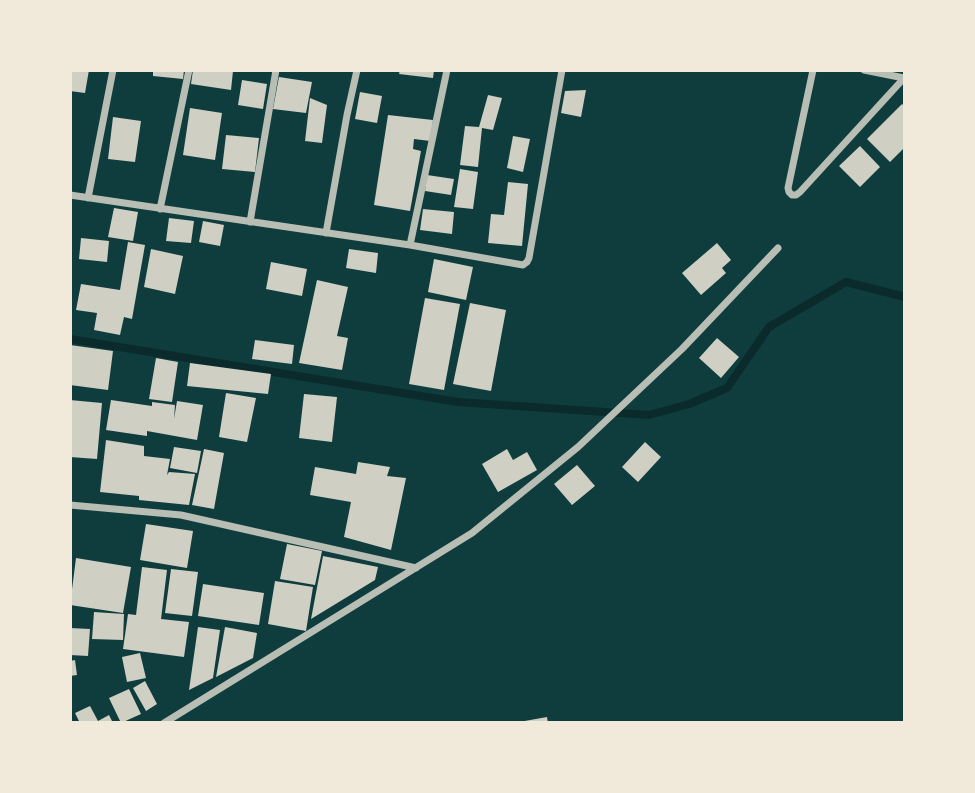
<!DOCTYPE html>
<html>
<head>
<meta charset="utf-8">
<style>
  body { margin:0 }
  #map { position:relative; width:975px; height:793px; overflow:hidden; background:#0f3d3e; font-family:Poppins,sans-serif }
  canvas { display:block }
  .frame { position:absolute; inset:0; border:72px solid #f1e9da; pointer-events:none }
</style>
</head>
<body>
<div id="map">
<canvas width="975" height="793"></canvas>
<div class="frame"></div>
</div>
<script>
const g = document.querySelector('canvas').getContext('2d');
g.lineJoin = 'round';
function poly(rows) {
  const path = new Path2D();
  for (const r of rows) {
    path.moveTo(r[0], r[1]);
    for (let i = 2; i < r.length; i += 2) path.lineTo(r[i], r[i + 1]);
  }
  return path;
}
function stroke(path, color, width, dash) {
  g.strokeStyle = color;
  g.lineWidth = width;
  g.lineCap = dash ? 'butt' : 'round';
  g.setLineDash(dash || []);
  g.stroke(path);
}
function fill(path, color) {
  g.fillStyle = color;
  g.fill(path, 'evenodd');
}
stroke(poly([
  [70,339,458,402,649,415,689,404,727,388,769,327,846,282,905,297]
]), '#0a2a2b', 8);
fill(poly([
  [70,70,89,70,85,93,70,91],
  [153,70,184,70,183,79,153,76],
  [193,70,233,71,231,90,191,84],
  [400,70,434,70,433,78,399,74],
  [279,77,312,82,306,113,273,109],
  [242,80,267,84,263,109,238,105],
  [586,90,581,117,561,113,565,91],
  [360,92,382,96,377,123,355,119],
  [488,95,502,98,493,130,482,128,478,167,460,165,465,126,479,127],
  [310,98,327,105,322,143,305,141],
  [902,104,905,107,905,147,890,162,867,139],
  [190,108,222,113,215,160,183,155],
  [388,115,433,120,430,141,414,139,413,149,421,151,410,211,374,205],
  [113,117,141,121,135,162,108,159],
  [226,135,259,138,255,172,222,169],
  [513,136,530,139,523,172,507,168],
  [860,146,880,167,860,187,839,166],
  [460,169,478,172,473,209,454,207],
  [427,175,454,179,451,195,425,191],
  [508,182,528,184,522,246,488,243,491,214,504,215],
  [114,208,138,212,133,241,108,237],
  [423,209,454,212,452,234,420,230],
  [169,218,194,221,191,243,166,241],
  [203,221,224,225,220,246,199,242],
  [81,238,109,241,107,262,79,259],
  [128,242,145,245,132,319,124,317,120,335,94,330,97,313,76,310,81,284,120,290],
  [717,243,731,260,722,268,726,273,701,295,682,273],
  [151,249,183,256,175,294,144,287],
  [349,249,378,253,376,273,346,268],
  [434,259,473,267,466,300,428,292],
  [271,262,307,269,302,296,266,289],
  [317,280,348,287,337,336,348,338,342,370,299,363],
  [425,298,460,304,444,390,409,384],
  [470,303,506,310,491,391,453,384],
  [717,338,739,357,721,378,699,358],
  [255,340,294,345,292,364,252,359],
  [70,345,113,351,108,390,70,385],
  [156,358,178,362,172,402,149,399],
  [190,363,271,374,268,394,187,386],
  [226,393,256,398,247,442,219,437],
  [304,394,337,397,332,442,299,438],
  [70,400,102,403,97,459,70,457],
  [111,400,152,406,152,402,175,405,174,419,177,401,203,405,197,440,147,431,147,436,106,430],
  [106,440,144,446,144,456,170,459,167,475,169,472,195,474,189,505,139,500,139,496,100,492],
  [645,442,661,457,638,482,622,467],
  [174,447,201,451,197,473,170,468],
  [204,449,224,453,214,509,192,505],
  [507,449,513,460,527,452,537,470,498,492,482,464],
  [358,462,390,467,387,476,406,478,391,550,344,537,351,502,310,495,315,467,356,474],
  [577,465,595,486,572,505,554,484],
  [146,524,193,531,187,568,140,560],
  [287,544,322,551,315,585,280,579],
  [323,556,378,567,375,580,311,619],
  [76,558,131,567,123,613,70,605],
  [142,567,167,570,161,619,189,622,184,657,123,649,128,614,136,615],
  [171,569,198,572,192,616,165,613],
  [275,581,313,587,306,631,268,624],
  [203,584,264,593,259,625,198,616],
  [94,612,124,614,123,640,92,639],
  [198,627,220,630,213,678,189,690],
  [225,627,257,633,253,658,216,677],
  [70,628,90,629,88,656,70,655],
  [140,653,146,678,127,682,122,657],
  [75,660,77,675,70,676,70,661],
  [145,681,157,704,146,711,133,688],
  [129,689,141,714,121,723,109,698],
  [90,706,98,721,109,715,113,723,80,723,75,713],
  [547,717,548,723,519,723,519,722]
]), '#cfcfc3');
stroke(poly([
  [813,70,788,188,789,192,792,195,796,195,800,192,905,77],
  [864,70,904,78],
  [70,195,410,245,523,265,527,262,529,258,562,70],
  [88,198,113,70],
  [160,209,189,70],
  [250,222,276,70],
  [326,233,347,115,357,70],
  [410,245,447,70],
  [70,505,181,515,416,568],
  [164,723,472,533,578,447,682,349,778,248]
]), '#b8beb3', 7);
</script>
</body>
</html>
